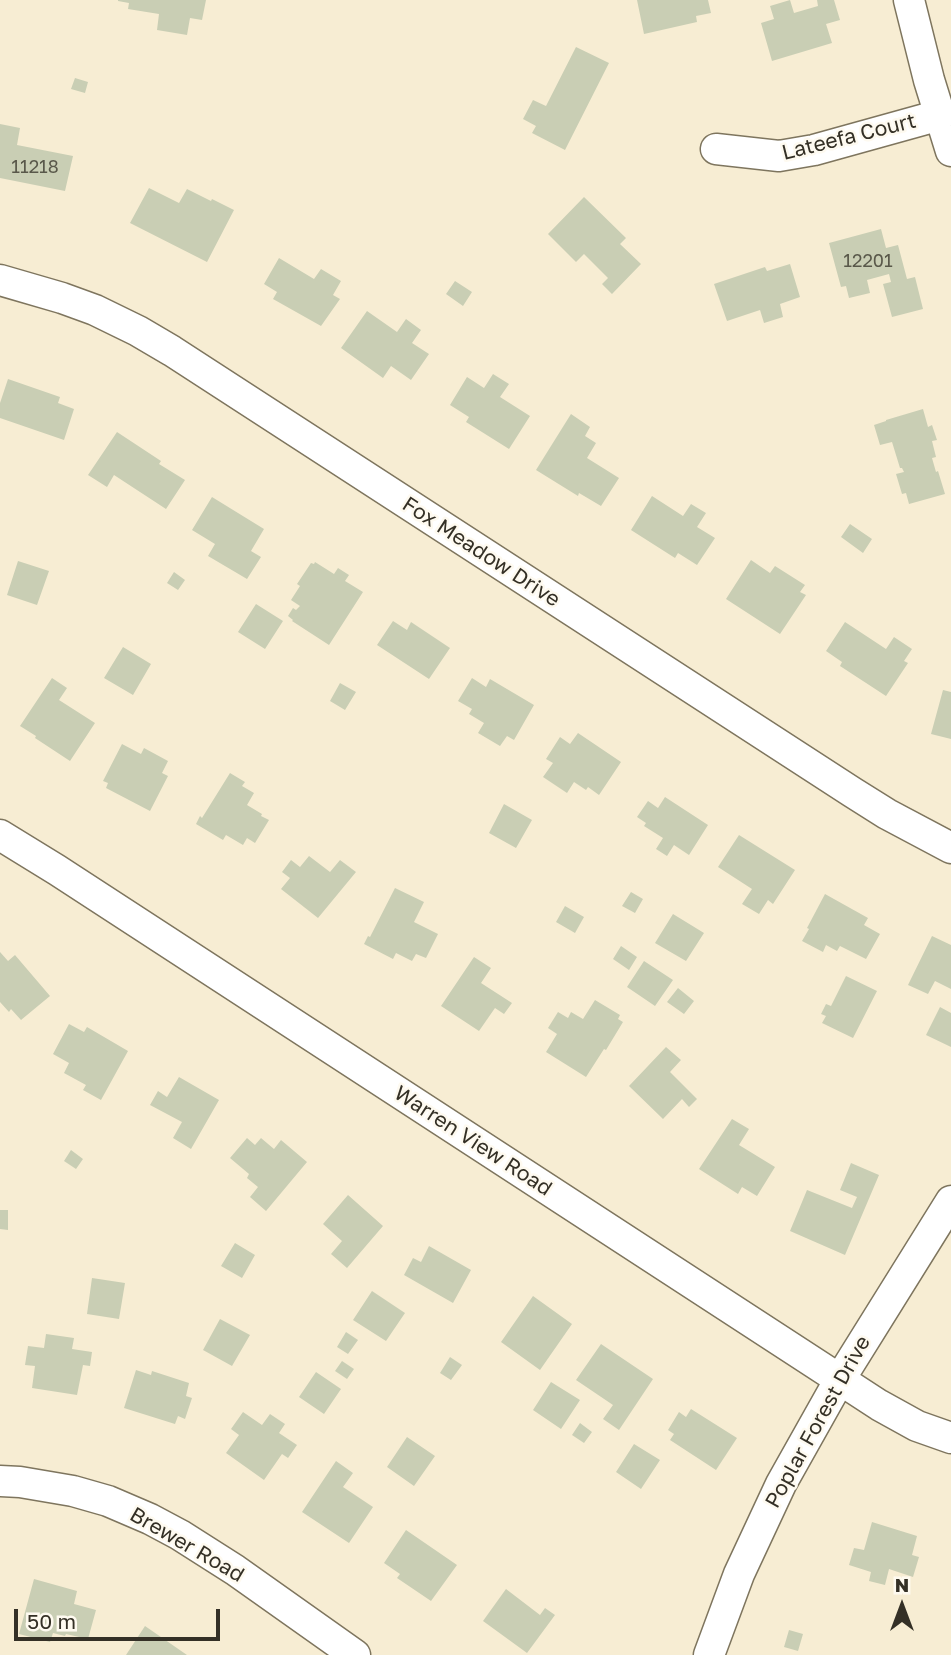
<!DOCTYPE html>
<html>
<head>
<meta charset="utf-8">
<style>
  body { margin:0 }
  #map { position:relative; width:951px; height:1655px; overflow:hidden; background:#f7edd3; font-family:"Golos Text",sans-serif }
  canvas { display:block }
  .north { position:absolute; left:867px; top:1571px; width:70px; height:70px; -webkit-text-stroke:5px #fefaf0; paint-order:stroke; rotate:0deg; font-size:19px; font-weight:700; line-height:28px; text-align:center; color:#343026 }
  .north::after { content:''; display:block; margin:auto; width:24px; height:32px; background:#343026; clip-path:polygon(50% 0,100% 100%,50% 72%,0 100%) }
  .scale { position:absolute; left:14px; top:1609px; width:206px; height:32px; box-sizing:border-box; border:4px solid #343026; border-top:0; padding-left:9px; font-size:21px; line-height:24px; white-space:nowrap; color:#343026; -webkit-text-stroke:5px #fefaf0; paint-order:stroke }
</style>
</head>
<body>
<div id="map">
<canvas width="951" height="1655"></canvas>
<div class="north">N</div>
<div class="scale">50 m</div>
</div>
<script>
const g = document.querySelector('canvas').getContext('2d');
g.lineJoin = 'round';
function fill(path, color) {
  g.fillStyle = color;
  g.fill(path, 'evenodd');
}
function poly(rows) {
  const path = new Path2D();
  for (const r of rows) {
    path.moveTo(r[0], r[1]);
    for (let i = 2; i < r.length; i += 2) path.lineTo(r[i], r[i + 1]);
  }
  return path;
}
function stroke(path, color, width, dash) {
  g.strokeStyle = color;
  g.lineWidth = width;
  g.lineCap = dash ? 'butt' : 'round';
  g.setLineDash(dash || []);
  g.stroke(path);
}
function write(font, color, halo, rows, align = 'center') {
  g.font = font + ' "Golos Text",sans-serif';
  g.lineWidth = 5;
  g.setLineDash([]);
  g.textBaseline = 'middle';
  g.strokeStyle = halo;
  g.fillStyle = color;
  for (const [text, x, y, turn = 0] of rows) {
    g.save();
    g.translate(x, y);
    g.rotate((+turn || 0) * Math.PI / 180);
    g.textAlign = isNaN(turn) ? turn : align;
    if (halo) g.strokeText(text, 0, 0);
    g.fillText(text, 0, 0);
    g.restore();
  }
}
fill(poly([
  [118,0,206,0,202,20,190,18,187,35,157,30,159,14,128,9,129,3,118,1],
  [637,0,708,0,711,13,696,16,697,22,644,34],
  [790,0,794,13,818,6,817,0,834,0,840,20,826,24,832,43,772,61,761,23,774,19,770,6],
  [576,47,609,63,565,150,532,133,536,126,523,119,533,100,546,106],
  [75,78,88,82,85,93,71,89],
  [0,124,20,128,17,145,73,156,65,191,0,178],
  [149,188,179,203,187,189,211,201,212,199,234,210,207,262,130,223],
  [584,197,626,238,620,244,641,264,612,294,602,284,608,278,584,254,576,262,548,234],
  [881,229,886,248,898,245,907,279,915,277,923,309,892,317,883,284,891,282,889,274,867,280,870,293,849,298,846,286,841,287,829,243],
  [279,258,314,279,321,269,341,281,333,295,340,299,321,326,273,299,277,292,264,284],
  [790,264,800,297,780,304,783,317,764,323,760,310,727,321,714,284,765,267,767,271],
  [455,281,472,292,463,306,446,294],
  [367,311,397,332,406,319,421,330,412,343,429,354,411,380,391,366,383,378,341,348],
  [493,374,509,384,500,397,530,416,509,449,466,422,469,417,450,405,467,377,484,388],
  [8,379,60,397,58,403,74,409,64,440,0,418,0,403],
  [923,409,928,427,932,425,937,440,932,441,936,457,932,458,936,472,938,471,945,494,909,504,906,493,902,494,896,474,904,472,902,468,900,468,892,442,880,445,874,425,886,421,886,420],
  [571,414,590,427,585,436,596,443,587,458,619,478,601,506,579,493,578,496,536,470],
  [117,432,161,461,159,464,185,480,166,509,114,475,107,487,88,475],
  [652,496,683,516,691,504,706,513,697,527,715,538,697,565,678,553,675,558,631,530],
  [212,497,264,529,251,551,261,557,247,579,208,556,215,544,192,530],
  [850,524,872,539,863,553,841,537],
  [751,560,770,573,775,566,805,585,800,592,806,595,780,634,726,599],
  [18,561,49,571,37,605,7,595],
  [315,562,334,574,338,568,349,575,345,581,363,592,329,645,292,621,293,620,288,616,293,608,296,610,300,606,291,600,300,586,297,584,311,563,314,564],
  [174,572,185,580,178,590,167,583],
  [256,604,283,621,265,649,238,632],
  [393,621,407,630,411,622,450,648,429,679,377,645],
  [845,622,886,649,894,637,912,649,904,661,908,663,886,696,840,666,842,662,826,651],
  [123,647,151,664,133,695,104,678],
  [52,678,67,688,59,700,95,723,70,761,35,738,36,736,20,726],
  [472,678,486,687,490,679,534,705,514,740,507,736,500,746,478,733,484,723,469,714,472,709,458,701],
  [340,683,356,692,345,710,330,701],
  [943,690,951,692,951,739,931,734],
  [578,733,621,762,599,795,588,787,586,790,574,782,567,793,543,777,553,763,546,759,560,737,570,744],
  [122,744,141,754,144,748,168,761,162,773,168,776,150,811,106,788,108,783,103,781],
  [230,773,245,782,242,786,254,793,247,805,262,814,261,816,269,820,255,843,247,838,243,845,226,835,223,840,196,824,200,816,202,818],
  [665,797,708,825,689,855,674,845,667,856,656,849,663,838,644,826,646,823,637,817,648,801,658,808],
  [504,804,532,820,516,848,489,833],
  [739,835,795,870,773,904,768,900,759,914,742,904,752,889,718,867],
  [309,856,330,872,340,860,356,872,318,918,281,889,290,878,282,872,291,860,300,867],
  [395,888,424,902,414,922,438,934,426,958,416,954,412,961,396,953,393,959,364,944,368,936,370,937],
  [631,892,643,899,635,913,622,906],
  [825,894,868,918,864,925,880,934,866,959,840,946,837,951,826,945,823,952,802,941,809,929,807,928],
  [565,906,584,917,575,933,556,922],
  [673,914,704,933,686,961,655,943],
  [932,936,951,945,951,989,935,981,928,994,908,985],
  [621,946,637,957,629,970,613,959],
  [0,952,8,961,15,955,50,996,21,1020,11,1009,9,1012,0,1002],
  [474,957,491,968,481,983,512,1003,504,1014,495,1008,479,1031,441,1006],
  [644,961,673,980,655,1006,627,987],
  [846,976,877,991,853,1038,822,1023,826,1016,821,1014,826,1004,831,1006],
  [678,988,694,1001,684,1014,667,1002],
  [595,1000,620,1015,618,1019,623,1022,606,1050,604,1049,586,1077,546,1052,557,1034,548,1028,558,1012,568,1018,571,1012,583,1019],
  [940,1007,951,1013,951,1047,926,1035],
  [69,1024,84,1032,87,1027,128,1051,101,1100,83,1090,86,1085,64,1073,69,1063,53,1054],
  [666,1047,681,1060,670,1072,697,1099,689,1107,682,1099,663,1119,629,1086],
  [179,1077,219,1100,191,1149,173,1138,182,1122,150,1105,158,1091,167,1097],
  [732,1119,749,1129,739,1145,775,1167,757,1196,742,1187,738,1194,699,1169],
  [247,1138,255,1145,261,1138,274,1149,281,1140,307,1162,266,1211,250,1197,258,1187,247,1178,249,1174,230,1158],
  [71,1150,83,1159,76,1169,64,1161],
  [851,1163,879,1175,845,1255,790,1231,807,1190,852,1208,857,1197,840,1190],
  [348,1195,383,1226,347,1268,331,1254,342,1241,323,1224],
  [0,1210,8,1210,8,1230,0,1229],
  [235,1243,255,1255,242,1278,221,1266],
  [429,1246,471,1270,453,1303,404,1275,413,1258,421,1262],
  [92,1278,125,1283,119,1319,87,1314],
  [372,1291,405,1313,386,1341,353,1320],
  [533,1296,572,1324,540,1370,501,1342],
  [220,1319,250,1335,232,1366,203,1350],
  [346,1332,358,1340,348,1354,337,1347],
  [46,1334,74,1338,72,1349,92,1352,90,1366,83,1365,77,1395,32,1388,35,1366,25,1365,28,1346,44,1348],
  [601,1344,653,1379,619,1430,603,1419,613,1405,576,1380],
  [450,1357,462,1365,451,1380,440,1373],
  [342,1361,354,1369,347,1379,335,1371],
  [136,1370,151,1375,152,1371,189,1383,186,1396,192,1398,185,1419,178,1416,175,1424,124,1408],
  [316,1372,341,1389,324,1414,299,1397],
  [551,1382,580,1400,561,1429,533,1410],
  [691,1409,737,1438,716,1470,670,1440,674,1434,668,1430,679,1412,686,1417],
  [243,1412,262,1425,270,1414,285,1424,279,1433,297,1445,288,1458,282,1454,264,1480,226,1453,239,1435,231,1429],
  [580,1423,592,1432,584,1443,572,1435],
  [407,1437,435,1456,414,1486,387,1467],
  [634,1444,660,1460,641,1489,616,1472],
  [336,1461,353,1473,343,1487,373,1507,349,1543,302,1512],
  [872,1522,917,1536,912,1555,919,1557,913,1577,889,1569,885,1585,869,1581,871,1572,849,1565,854,1548,864,1550],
  [406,1530,457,1565,431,1601,397,1578,400,1574,384,1563],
  [34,1579,77,1591,74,1604,96,1610,88,1639,66,1634,65,1636,53,1633,50,1642,19,1634],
  [506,1589,540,1615,545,1608,555,1615,527,1653,483,1621],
  [145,1626,187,1655,126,1655],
  [789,1630,803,1634,798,1651,784,1647]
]), '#c9ceb4');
const minor = poly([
  [909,0,929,80,951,151],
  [716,149,779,156,814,150,940,115],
  [0,280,62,298,95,310,138,331,172,351,852,792,887,814,951,848],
  [0,835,57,870,879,1405,917,1426,951,1438],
  [0,1481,20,1482,73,1491,108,1501,150,1519,180,1535,235,1570,355,1655],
  [709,1655,739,1574,781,1484,840,1379,951,1201]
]);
stroke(minor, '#7e755e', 33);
stroke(minor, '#fff', 30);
write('18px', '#59584a', null, [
  ["11218",35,167],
  ["12201",868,261]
]);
write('21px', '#343026', '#fefaf0', [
  ["Lateefa Court",849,137,-14],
  ["Fox Meadow Drive",481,552,33],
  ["Warren View Road",473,1141,33],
  ["Poplar Forest Drive",818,1422,-61],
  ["Brewer Road",187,1545,30]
]);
</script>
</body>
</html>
